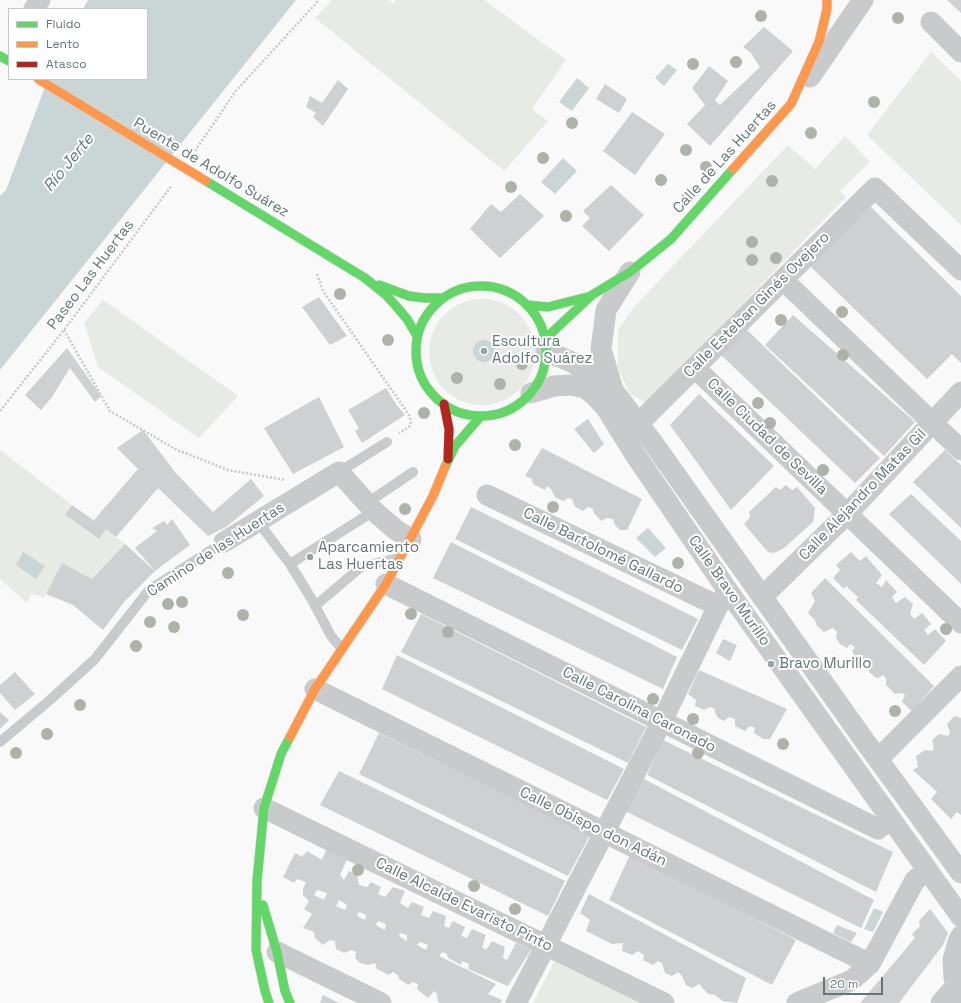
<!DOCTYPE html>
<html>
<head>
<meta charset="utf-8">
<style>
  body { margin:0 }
  #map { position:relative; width:961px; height:1003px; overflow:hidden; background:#f9f9f9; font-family:"Space Grotesk",sans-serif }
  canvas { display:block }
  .legend { position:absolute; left:8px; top:8px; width:140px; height:72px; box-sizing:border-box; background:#fff; border:1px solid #c0c8ca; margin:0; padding:5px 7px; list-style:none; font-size:12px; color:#61767b }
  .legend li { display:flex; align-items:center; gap:8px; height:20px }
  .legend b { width:20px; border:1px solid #c0c8ca }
  .scale { position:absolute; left:823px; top:977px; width:60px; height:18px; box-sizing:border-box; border:2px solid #61767b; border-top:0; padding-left:5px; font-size:12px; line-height:14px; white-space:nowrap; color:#61767b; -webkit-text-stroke:3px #fff; paint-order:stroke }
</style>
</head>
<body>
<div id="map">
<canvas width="961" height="1003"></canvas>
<ul class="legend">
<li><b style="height:5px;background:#63d668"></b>Fluido</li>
<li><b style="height:5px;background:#ff974d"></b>Lento</li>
<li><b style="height:5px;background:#b3261e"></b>Atasco</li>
</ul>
<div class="scale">20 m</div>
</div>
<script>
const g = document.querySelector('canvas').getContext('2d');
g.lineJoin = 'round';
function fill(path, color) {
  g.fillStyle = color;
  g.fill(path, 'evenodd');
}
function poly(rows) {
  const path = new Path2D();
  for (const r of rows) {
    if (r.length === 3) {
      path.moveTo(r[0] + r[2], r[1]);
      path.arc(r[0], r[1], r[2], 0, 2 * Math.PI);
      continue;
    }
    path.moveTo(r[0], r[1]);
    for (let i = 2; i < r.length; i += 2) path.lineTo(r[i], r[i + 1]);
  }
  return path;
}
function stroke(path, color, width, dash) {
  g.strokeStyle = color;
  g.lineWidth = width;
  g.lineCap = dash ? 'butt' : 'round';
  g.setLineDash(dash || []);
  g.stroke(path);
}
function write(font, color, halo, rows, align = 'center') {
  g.font = font + ' "Space Grotesk",sans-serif';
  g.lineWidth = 4;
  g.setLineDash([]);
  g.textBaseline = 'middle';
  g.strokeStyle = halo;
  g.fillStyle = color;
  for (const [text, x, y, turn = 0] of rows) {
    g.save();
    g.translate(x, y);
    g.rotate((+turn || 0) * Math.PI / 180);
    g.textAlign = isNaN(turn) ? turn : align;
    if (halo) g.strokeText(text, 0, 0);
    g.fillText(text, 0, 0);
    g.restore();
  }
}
fill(poly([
  [332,0,388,0,393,4,396,0,484,0,566,60,532,109,548,121,504,171,315,18],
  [931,52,961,81,961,225,867,135],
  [845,136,870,162,840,191,846,197,647,403,630,394,618,369,618,330,633,308,788,145,815,169],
  [482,352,53],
  [103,300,238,396,199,438,98,367,84,323],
  [0,450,72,505,65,515,98,539,106,529,125,544,92,579,62,563,46,594,44,597,31,594,27,603,0,579],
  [554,962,612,989,639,1003,533,1003]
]), '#e8eae6');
fill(poly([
  [88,0,296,0,0,370,0,196,6,190,48,79,147,79,147,9,83,9],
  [668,64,677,70,664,86,655,78],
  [577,78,589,88,572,111,559,102],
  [563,158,577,171,555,194,541,182],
  [484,351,11],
  [648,528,666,548,655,557,636,538],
  [23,552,45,566,36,579,16,565],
  [874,908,883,912,873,932,864,929]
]), '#cad5d6');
fill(poly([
  [947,0,961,0,961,13],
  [764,27,793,51,710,146,687,124,705,105,692,88,709,66,728,81,715,100,720,105,760,67,751,53,743,47],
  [338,80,348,89,323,126,313,117,316,113,306,107,310,96,322,103],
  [605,84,627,99,619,113,596,99],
  [632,112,665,134,635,175,603,151],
  [611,185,644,215,609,251,582,226,590,218,583,211],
  [520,194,544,216,500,258,470,229,491,204,501,212],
  [871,207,961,296,961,363,952,354,927,379,809,265],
  [319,297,347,336,330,345,302,307],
  [793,315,915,422,884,456,765,345],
  [747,330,880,458,855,483,721,355],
  [67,348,101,396,95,402,70,368,52,397,41,410,25,395],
  [386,388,396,404,405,415,362,443,355,431,359,428,348,410],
  [699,394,774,466,731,510,670,425],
  [319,397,344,447,293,474,264,428],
  [588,419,604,444,594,453,574,429],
  [143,430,175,472,213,512,251,479,264,496,226,527,208,536,158,488,116,537,106,529,99,539,65,515,72,505,99,524,94,520,138,469,117,448],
  [542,448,642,499,627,530,620,530,615,525,613,519,607,518,601,521,594,513,593,509,588,507,583,511,575,507,572,499,568,498,563,501,555,497,551,489,547,486,545,490,533,484,532,479,525,476],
  [945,450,961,465,961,528,913,482],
  [786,485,792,490,797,487,815,508,813,522,784,548,774,553,768,552,744,524,750,517,749,512,776,487,780,490],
  [911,494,961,541,961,584,889,514],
  [471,507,698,619,682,650,455,539],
  [172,519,190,545,155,571,135,548,157,531,152,528,164,521,167,525],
  [451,542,677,657,663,689,433,578],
  [125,544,155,571,125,601,103,630,73,605,46,594,62,563,92,579],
  [851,552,860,561,866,556,882,575,876,583,882,587,886,580,897,592,892,597,896,603,905,597,913,604,910,614,914,619,922,613,931,624,924,630,928,635,935,629,946,641,924,665,856,600,858,597,846,586,844,589,833,578,840,570,836,565],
  [825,578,934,686,912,711,902,702,905,695,902,693,895,694,886,685,886,679,883,675,880,677,876,678,869,672,870,663,867,660,862,662,856,660,852,651,855,647,850,644,847,648,840,644,836,638,837,632,833,628,824,632,817,626,815,620,808,613,815,601,811,593],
  [421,614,646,727,628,763,401,652],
  [723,639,737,645,730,661,716,653],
  [397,655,624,769,607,800,382,689],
  [699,670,787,709,770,739,763,739,754,733,755,728,750,726,745,731,735,726,735,719,729,717,724,721,718,718,715,713,715,709,710,707,704,710,695,706,696,700,688,694],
  [15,672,35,694,15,710,0,693,0,685],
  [0,712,9,720,0,729],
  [955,716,961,718,961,815,957,812,951,819,931,799,937,792,913,770,918,767,916,756,925,750,932,751,934,748,932,740,939,734,948,736,950,732,947,724],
  [379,733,590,835,568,876,359,774],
  [663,740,893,852,876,892,647,775],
  [339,771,565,881,548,916,320,805],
  [642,778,874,900,861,928,625,811],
  [327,848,348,857,340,875,344,880,349,871,357,875,359,885,367,887,371,882,381,887,378,894,385,897,393,887,405,891,400,903,408,908,412,902,424,907,421,915,429,918,433,911,446,916,444,926,449,928,453,921,465,927,461,936,467,938,472,929,486,935,482,947,486,950,492,941,505,947,503,958,507,960,516,943,531,950,508,986,468,969,469,964,462,961,461,965,448,958,447,954,442,952,439,956,496,984,488,994,502,1000,500,1003,441,1003,438,1002,437,994,434,991,428,998,417,989,418,984,413,982,408,985,399,979,398,975,393,972,389,975,377,969,375,963,369,965,360,963,355,958,356,952,351,950,344,953,336,949,335,941,330,940,323,945,315,938,314,932,303,928,312,914,304,909,309,901,303,895,303,889,306,882,297,879,294,883,283,877,295,853,302,857,307,851,322,860],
  [317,890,327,893,324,900,314,895],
  [339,900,347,905,345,910,336,906],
  [359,912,366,915,365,920,357,916],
  [378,921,386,924,385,930,376,925],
  [400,933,407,935,407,941,399,936],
  [420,942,428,945,426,950,417,945],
  [630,855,796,940,772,985,609,900],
  [589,894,746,978,737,1003,723,1001,715,995,708,994,699,984,692,988,686,985,682,976,678,972,672,976,665,973,662,963,658,961,653,965,643,960,644,955,638,951,632,955,622,951,623,943,612,944,586,931,590,920,580,913],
  [930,909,948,933,943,945,899,1003,860,1003,915,938,912,934,920,926,919,921],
  [837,925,857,933,851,942,833,933],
  [323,995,339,1003,320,1003]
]), '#ced0d1');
const fast = poly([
  [0,56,9,61],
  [365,278,386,295,396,306,407,319,417,336],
  [379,285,409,296,425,298,443,298],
  [481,351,65],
  [527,305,548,307,587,297],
  [545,339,592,295,630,272,671,239,733,169],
  [445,467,455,446,481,416],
  [263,905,277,952,285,991,290,1003],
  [269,1003,265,991,256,950,257,881,264,808,281,754,290,737]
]);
const slow = poly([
  [733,169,791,104,819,42,827,9,827,0],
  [290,737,315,689,386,584,433,496,445,467]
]);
const jam = poly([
  [444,404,449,429,448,459]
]);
stroke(fast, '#d4d5d5', 10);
stroke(slow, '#d4d5d5', 10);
stroke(jam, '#d4d5d5', 10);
stroke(poly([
  [195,151,235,92,319,0],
  [317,274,323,291,409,415,411,422,409,427,399,433],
  [64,330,110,411,175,449,228,470,285,480],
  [0,411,64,330,172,185]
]), '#c6c8c9', 2.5, [2, 2]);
stroke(poly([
  [339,472,387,442],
  [367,503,413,472],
  [258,522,290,564,311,598,331,636,342,649],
  [290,564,374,511],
  [315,606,361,567,398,558],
  [0,742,50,700,95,659,149,590,224,542]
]), '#c8cacb', 10);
stroke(poly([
  [34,9,40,0],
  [931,22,961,52],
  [810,77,863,0],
  [783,280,961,450],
  [546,351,574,363,613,390,651,440,864,740,961,873],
  [695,368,961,623],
  [613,390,601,349,606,310,630,272],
  [531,393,554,386,570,385,585,388,594,395,606,408,634,453,728,591,961,917],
  [639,423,875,188,961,270],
  [487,495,718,606],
  [224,542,339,472,374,511,396,530,411,539],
  [386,584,878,829,890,818],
  [762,597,847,514,961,392],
  [315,689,870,964],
  [878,759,961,676],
  [264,808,664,1003],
  [961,936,958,942,953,960,954,978,961,998],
  [277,952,381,1003],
  [516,1003,662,721,718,606,728,591],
  [797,1003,852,980,870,964,915,880,928,871],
  [941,1003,956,986]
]), '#c8cacb', 21);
stroke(fast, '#63d668', 9);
stroke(slow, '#ff974d', 9);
stroke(jam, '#b3261e', 9);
const fastBridge = poly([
  [206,181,365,278]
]);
const slowBridge = poly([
  [38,79,206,181]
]);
stroke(fastBridge, '#d3d4d5', 10, []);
stroke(slowBridge, '#d3d4d5', 10, []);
stroke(fastBridge, '#63d668', 9);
stroke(slowBridge, '#ff974d', 9);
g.fillStyle = '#adb3a8';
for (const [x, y] of [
  [761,16],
  [898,18],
  [736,62],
  [693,64],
  [874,102],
  [572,123],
  [811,133],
  [686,150],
  [543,158],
  [706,167],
  [661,180],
  [772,181],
  [511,187],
  [688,196],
  [566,216],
  [752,242],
  [776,258],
  [752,260],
  [340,294],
  [842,312],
  [781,320],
  [388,340],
  [843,355],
  [522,364],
  [457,378],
  [500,384],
  [758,403],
  [424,413],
  [770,423],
  [515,445],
  [823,470],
  [553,507],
  [405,509],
  [678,563],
  [228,573],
  [182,602],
  [168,604],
  [411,614],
  [243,615],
  [150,622],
  [174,627],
  [946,629],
  [448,632],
  [136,646],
  [653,699],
  [80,705],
  [895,711],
  [693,719],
  [47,734],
  [783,744],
  [16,753],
  [698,753],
  [358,870],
  [474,886],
  [515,909]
]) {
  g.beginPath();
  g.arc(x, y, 6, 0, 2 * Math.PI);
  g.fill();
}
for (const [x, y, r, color] of [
  [484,351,4,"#96a4a7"],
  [310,557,4,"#96a4a7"],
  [771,664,4,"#96a4a7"]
]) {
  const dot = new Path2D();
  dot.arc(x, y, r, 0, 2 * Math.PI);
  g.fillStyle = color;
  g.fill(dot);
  stroke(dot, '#fff', 1.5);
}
write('15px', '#61767b', '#fff', [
  ["Calle de Las Huertas",725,157,-48],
  ["Puente de Adolfo Suárez",211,168,31],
  ["Paseo Las Huertas",91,275,-53],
  ["Calle Esteban Ginés Ovejero",757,305,-45],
  ["Calle Ciudad de Sevilla",767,437,44],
  ["Calle Alejandro Matas Gil",863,495,-46],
  ["Camino de las Huertas",216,550,-33],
  ["Calle Bartolomé Gallardo",603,551,26],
  ["Calle Bravo Murillo",729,591,55],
  ["Calle Carolina Caronado",639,710,27],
  ["Calle Obispo don Adán",593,827,26],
  ["Calle Alcalde Evaristo Pinto",464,905,26]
]);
write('15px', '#61767b', '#fff', [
  ["Escultura",492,342],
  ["Adolfo Suárez",492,359],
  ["Aparcamiento",318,548],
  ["Las Huertas",318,565],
  ["Bravo Murillo",779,664]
], 'left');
write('italic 16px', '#617a7b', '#fff', [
  ["Río Jerte",69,163,-51]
]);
</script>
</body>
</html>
